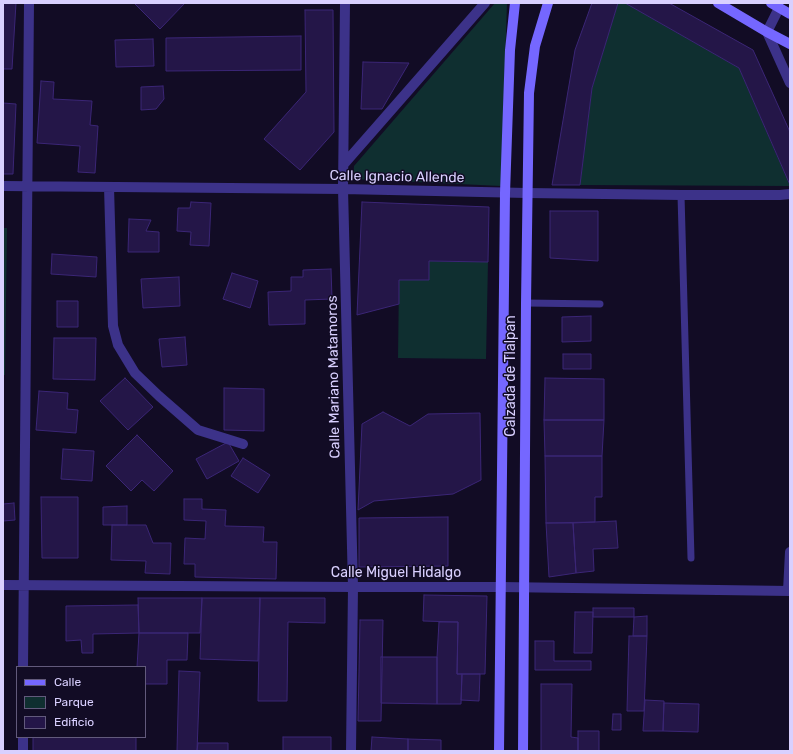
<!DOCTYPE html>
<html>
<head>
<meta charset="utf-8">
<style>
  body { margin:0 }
  #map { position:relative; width:793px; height:754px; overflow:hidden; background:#120c25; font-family:Rubik,sans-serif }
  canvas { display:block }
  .frame { position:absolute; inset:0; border:4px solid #d9d0ff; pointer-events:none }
  .legend { position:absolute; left:16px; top:666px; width:130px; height:72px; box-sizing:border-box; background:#120c25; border:1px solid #625a7c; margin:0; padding:5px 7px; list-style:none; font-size:12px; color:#d9d0ff }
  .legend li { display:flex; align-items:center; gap:8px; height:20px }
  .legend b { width:20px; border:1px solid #625a7c }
</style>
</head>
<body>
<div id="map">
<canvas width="793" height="754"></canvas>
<div class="frame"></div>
<ul class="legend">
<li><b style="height:5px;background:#7567ff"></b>Calle</li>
<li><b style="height:11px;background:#0f2f30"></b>Parque</li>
<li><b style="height:11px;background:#241648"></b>Edificio</li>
</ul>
</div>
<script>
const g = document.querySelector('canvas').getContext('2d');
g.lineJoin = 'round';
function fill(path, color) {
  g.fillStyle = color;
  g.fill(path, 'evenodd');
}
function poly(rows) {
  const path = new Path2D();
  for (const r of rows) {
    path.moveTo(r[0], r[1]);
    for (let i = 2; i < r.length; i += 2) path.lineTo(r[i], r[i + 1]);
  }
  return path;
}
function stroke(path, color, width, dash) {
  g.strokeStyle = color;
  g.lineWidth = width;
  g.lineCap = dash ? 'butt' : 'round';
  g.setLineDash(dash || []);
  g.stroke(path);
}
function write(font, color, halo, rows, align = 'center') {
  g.font = font + ' Rubik,sans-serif';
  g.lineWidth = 3;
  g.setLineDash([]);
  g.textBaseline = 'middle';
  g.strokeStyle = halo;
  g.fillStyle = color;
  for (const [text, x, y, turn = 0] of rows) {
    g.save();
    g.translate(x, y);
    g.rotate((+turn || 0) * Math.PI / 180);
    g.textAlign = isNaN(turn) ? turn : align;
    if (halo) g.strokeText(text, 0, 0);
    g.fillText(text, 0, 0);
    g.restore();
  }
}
fill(poly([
  [495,3,507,3,501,186,353,179,354,166],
  [618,3,625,3,739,68,790,186,580,185,592,88],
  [3,228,7,228,5,375,3,375],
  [429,261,488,262,486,359,398,358,399,280,429,280]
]), '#0f2f30');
const building = poly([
  [3,3,16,3,12,69,3,69,3,3],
  [134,3,185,3,160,29,134,3],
  [592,3,618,3,592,88,580,185,552,185,575,50,592,3],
  [625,3,669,3,753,50,790,132,790,185,739,68,625,3],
  [305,10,333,10,334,132,300,170,264,139,306,92,305,10],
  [301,36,301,70,166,71,166,38,301,36],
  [153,39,154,66,116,67,115,40,153,39],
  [363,62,409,63,382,109,361,109,363,62],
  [41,81,54,82,53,99,92,101,90,125,98,126,95,173,78,172,80,146,37,143,41,81],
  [163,86,164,99,156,109,141,110,141,87,163,86],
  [3,103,16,104,13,174,3,174,3,103],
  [191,202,211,203,209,246,190,245,191,232,177,231,178,208,190,208,191,202],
  [362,202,489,207,488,262,429,261,429,280,399,280,399,304,357,315,362,202],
  [550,211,598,211,598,261,550,258,550,211],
  [129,219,151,220,146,231,159,232,159,252,128,252,129,219],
  [52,254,97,257,96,277,51,274,52,254],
  [331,269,332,299,305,300,305,324,269,325,268,292,291,291,291,277,303,277,303,270,331,269],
  [232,273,258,281,250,308,223,299,232,273],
  [179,277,180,306,143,308,141,279,179,277],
  [57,301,78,301,78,327,57,327,57,301],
  [591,316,591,341,562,342,562,317,591,316],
  [185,337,187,365,162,367,159,339,185,337],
  [54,338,96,338,95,380,53,379,54,338],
  [563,354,591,354,591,369,563,369,563,354],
  [125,378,153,407,128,430,100,401,125,378],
  [545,378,604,379,604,420,544,420,545,378],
  [224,388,264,389,264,431,224,430,224,388],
  [39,391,68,393,67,409,78,410,76,433,36,430,39,391],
  [383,412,410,426,428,414,480,413,481,480,453,494,374,501,358,510,362,424,383,412],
  [544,420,604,420,602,456,545,456,544,420],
  [137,435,173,471,154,491,142,480,131,491,106,466,137,435],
  [228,442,239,461,207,479,196,459,228,442],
  [63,449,94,451,92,481,61,479,63,449],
  [545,456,602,456,602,497,595,497,595,522,546,523,545,456],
  [243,458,270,475,258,493,231,476,243,458],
  [41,497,78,497,78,558,42,558,41,497],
  [184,499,202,499,202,509,226,510,225,526,264,527,263,542,277,542,276,579,195,577,195,564,184,564,185,538,205,539,206,521,184,520,184,499],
  [14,503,15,520,3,521,3,504,14,503],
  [127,506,127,525,103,525,103,507,127,506],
  [448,517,448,566,359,567,359,518,448,517],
  [616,521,618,548,593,549,594,571,576,573,573,523,616,521],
  [546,523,573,523,576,573,549,577,546,523],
  [112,525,146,525,153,543,171,543,170,574,145,573,146,561,111,560,112,525],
  [424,595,487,596,485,674,457,674,458,622,423,621,424,595],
  [138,598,202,598,200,633,139,633,138,598],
  [202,598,260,598,258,661,200,659,202,598],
  [260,598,325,598,325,623,288,622,287,701,258,701,260,598],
  [138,605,139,633,93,634,93,653,82,653,81,640,66,641,66,606,138,605],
  [593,608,634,608,634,617,593,617,593,608],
  [575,612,593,612,592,653,574,653,575,612],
  [647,616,647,636,633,636,634,617,647,616],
  [360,620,383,620,381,721,358,721,360,620],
  [439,622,458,622,457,674,462,674,461,704,437,704,437,657,439,622],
  [139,633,188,633,187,660,167,660,167,684,145,684,145,667,137,667,139,633],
  [629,636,647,636,644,711,627,711,629,636],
  [535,641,554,641,554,661,591,661,591,670,535,670,535,641],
  [381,657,437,657,437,704,381,703,381,657],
  [179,671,200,672,197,751,177,751,179,671],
  [462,674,480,674,479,701,461,700,462,674],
  [541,684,572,684,571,737,578,738,578,751,541,751,541,684],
  [645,700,664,701,663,731,643,731,645,700],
  [664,703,699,704,698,732,663,731,664,703],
  [613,714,621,714,621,730,612,730,613,714],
  [578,731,599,731,599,751,578,751,578,731],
  [33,737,136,737,136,751,33,751,33,737],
  [283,737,331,737,331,751,283,751,283,737],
  [372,737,408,739,408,751,371,751,372,737],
  [408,739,441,740,441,751,408,751,408,739],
  [198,743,228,743,228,751,197,751,198,743]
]);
fill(building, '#241648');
stroke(building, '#3b2676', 1);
stroke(poly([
  [681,195,691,558],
  [526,303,600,304]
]), '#3c3289', 7);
stroke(poly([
  [345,3,343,189,353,587,351,751],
  [779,8,767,32,790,83],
  [344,164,485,3],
  [3,186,343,189,527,193,681,195,780,195,790,194],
  [109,187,113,326,118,345,135,373,159,396,198,430,243,444],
  [3,585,353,587,501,587,790,591],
  [788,591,790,552],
  [23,667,29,3],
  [23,751,23,737]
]), '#3c3289', 10);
stroke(poly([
  [718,3,767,32,790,44],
  [771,3,790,14],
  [499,751,505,193,510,50,515,3],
  [523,751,526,303,529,93,535,46,548,3]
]), '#7567ff', 10);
write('14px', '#d9d0ff', '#120c25', [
  ["Calle Ignacio Allende",397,177,1],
  ["Calzada de Tlalpan",511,376,-90],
  ["Calle Mariano Matamoros",334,377,-91],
  ["Calle Miguel Hidalgo",396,573]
]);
</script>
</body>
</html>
